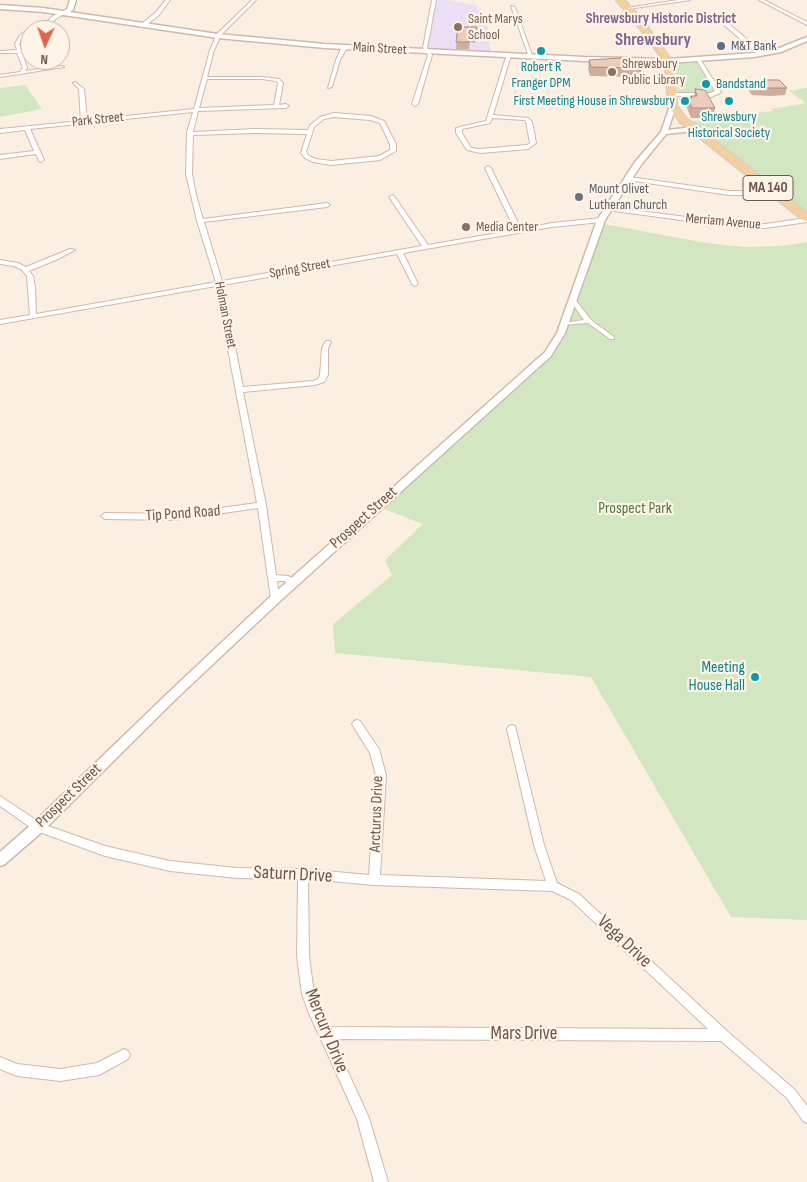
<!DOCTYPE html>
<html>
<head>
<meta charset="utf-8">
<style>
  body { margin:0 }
  #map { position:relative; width:807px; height:1182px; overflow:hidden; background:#fbefe1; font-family:"Sofia Sans Condensed",sans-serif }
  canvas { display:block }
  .north { position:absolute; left:20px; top:20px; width:50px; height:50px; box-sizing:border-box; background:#fef4e7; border:1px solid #c5b4a8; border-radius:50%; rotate:183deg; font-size:14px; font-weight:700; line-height:20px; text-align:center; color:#70554a }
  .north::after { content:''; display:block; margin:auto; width:18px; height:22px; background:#df654c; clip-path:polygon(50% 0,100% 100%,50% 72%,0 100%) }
</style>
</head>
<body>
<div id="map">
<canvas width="807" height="1182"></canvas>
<div class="north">N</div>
</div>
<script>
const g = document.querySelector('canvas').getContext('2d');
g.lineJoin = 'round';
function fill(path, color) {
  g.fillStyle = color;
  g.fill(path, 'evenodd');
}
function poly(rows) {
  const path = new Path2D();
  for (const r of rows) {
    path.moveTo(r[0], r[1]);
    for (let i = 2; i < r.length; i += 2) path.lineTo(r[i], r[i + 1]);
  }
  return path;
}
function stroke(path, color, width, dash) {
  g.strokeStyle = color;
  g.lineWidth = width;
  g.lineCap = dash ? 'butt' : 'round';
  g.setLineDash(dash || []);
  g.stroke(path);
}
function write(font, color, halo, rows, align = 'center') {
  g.font = font + ' "Sofia Sans Condensed",sans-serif';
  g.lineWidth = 4.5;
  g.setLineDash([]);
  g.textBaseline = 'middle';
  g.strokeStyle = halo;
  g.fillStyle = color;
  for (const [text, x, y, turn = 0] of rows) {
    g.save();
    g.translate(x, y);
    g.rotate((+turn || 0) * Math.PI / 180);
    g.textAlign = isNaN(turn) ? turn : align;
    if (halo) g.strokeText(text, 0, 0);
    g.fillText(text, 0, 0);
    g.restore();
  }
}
fill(poly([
  [434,0,447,0,476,5,487,21,491,55,426,49]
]), '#ecdef7');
fill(poly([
  [696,62,714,90,709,93,678,93,675,64],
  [25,85,42,109,0,117,0,88],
  [807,88,807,218,685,122,720,118,726,115,773,111,771,109,806,103,789,91],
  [599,223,706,243,745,247,780,246,807,242,807,920,731,917,591,677,335,653,333,624,392,575,385,560,423,524,376,506,555,345]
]), '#d2e7c1');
const minor = poly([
  [166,0,170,0,159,15,144,27,140,27,140,25,155,13,166,0],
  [252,0,256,0,221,35,214,50,207,77,262,77,279,79,283,83,279,105,286,104,289,106,286,108,198,111,193,132,255,129,308,130,310,125,320,117,334,113,371,116,384,121,396,144,396,151,380,160,331,165,313,162,305,158,301,153,307,134,255,133,193,135,192,174,196,195,203,219,327,203,330,205,327,207,204,222,222,281,422,246,389,197,392,195,394,196,428,245,515,230,485,168,488,166,491,168,521,229,552,223,601,218,604,220,601,222,552,227,403,253,418,284,415,286,412,284,397,254,223,285,243,387,313,381,318,379,320,375,322,348,326,341,330,341,331,342,328,348,328,375,324,382,315,385,243,392,266,505,276,575,288,576,296,580,297,582,293,585,284,581,277,581,279,599,275,602,271,599,258,508,175,520,105,519,101,516,105,513,175,514,257,503,216,286,0,324,0,320,30,315,27,276,22,270,14,266,0,264,0,260,18,263,26,267,70,249,75,250,58,259,29,271,33,276,35,288,36,314,216,282,197,221,186,174,187,132,193,112,30,129,44,160,41,162,39,161,36,154,0,159,0,155,34,151,25,130,0,133,0,129,81,121,79,89,73,83,75,82,84,89,87,120,194,109,210,50,217,34,252,0],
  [207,79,262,79,276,81,278,83,274,105,199,108,207,79],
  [334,117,370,120,380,123,390,144,390,150,379,156,331,161,316,159,309,156,306,152,314,127,324,119,334,117],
  [432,0,436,0,427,48,432,55,418,104,415,106,412,104,428,55,423,48,432,0],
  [678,0,690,0,628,9,626,8,678,0],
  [759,0,764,0,807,22,807,25,759,0],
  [511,6,515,7,533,58,529,57,511,6],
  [60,13,64,14,57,18,47,27,38,30,32,30,43,25,53,16,60,13],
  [717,17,721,17,763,53,763,55,759,55,717,19,717,17],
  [28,30,32,30,30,30,30,33,24,36,19,44,21,50,23,51,22,52,27,68,25,71,62,66,64,67,0,77,0,75,20,72,23,68,17,53,0,53,0,51,17,50,15,44,20,35,28,30],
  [345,46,349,47,345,51,340,60,332,87,328,88,336,60,341,49,345,46],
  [507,54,511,55,493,115,528,118,532,122,536,143,528,149,480,153,467,150,456,133,456,128,486,121,507,54],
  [492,118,524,120,526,122,530,143,527,145,480,149,471,148,462,133,462,129,490,123,492,118],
  [698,58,700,59,721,92,720,93,711,97,670,96,670,94,672,93,710,93,715,91,696,59,698,58],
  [629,177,729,191,749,191,771,188,774,190,771,192,749,195,729,195,627,180,627,178,629,177],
  [609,207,740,224,765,224,807,218,807,222,765,228,740,228,607,210,607,208,609,207],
  [572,297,574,298,591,320,614,337,614,339,610,339,588,323,562,325,562,323,584,320,569,299,572,297],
  [357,720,360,721,379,749,386,775,380,875,546,881,534,845,507,729,509,726,512,725,515,726,544,845,557,883,579,894,727,1031,795,1090,807,1106,807,1123,803,1121,787,1098,721,1041,333,1039,369,1118,388,1182,374,1182,357,1119,308,1011,302,994,297,956,298,879,237,878,170,871,105,856,34,830,0,806,0,796,42,824,105,846,170,861,237,868,303,869,369,875,376,775,370,753,352,724,354,721,357,720],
  [308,879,374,885,552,891,571,900,708,1029,327,1027,314,994,309,956,308,879],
  [124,1049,128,1051,130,1055,128,1059,99,1075,60,1081,17,1076,0,1069,0,1057,17,1064,60,1069,97,1063,124,1049]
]);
const tertiary = poly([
  [70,0,76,0,73,10,64,15,60,15,60,13,67,9,70,0],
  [673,104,676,106,668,130,693,127,696,129,693,131,666,134,641,165,605,220,565,333,551,356,279,602,177,698,43,831,5,864,0,866,0,852,33,823,169,692,271,596,545,352,557,333,597,220,635,162,661,132,670,106,673,104]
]);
const secondary = poly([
  [0,5,43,8,218,34,325,44,584,57,668,59,754,53,777,49,807,37,807,41,781,52,754,57,668,63,584,61,325,48,218,38,43,12,0,9,0,5]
]);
const primary = poly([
  [616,0,624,0,642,19,672,61,677,106,686,118,807,213,807,221,803,220,680,122,669,106,664,61,636,23,616,0]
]);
stroke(minor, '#cdb9ac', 2);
stroke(tertiary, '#cdb9ac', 3);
stroke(secondary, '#d0b8a9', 3);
stroke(primary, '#d7cfcc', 3);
fill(minor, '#fff');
fill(tertiary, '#fff');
fill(secondary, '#fff');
fill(primary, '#f6d09c');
fill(poly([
  [458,27,477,34,475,43,470,42,469,49,456,49],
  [589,60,641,60,641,73,639,77,590,76,588,69],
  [747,80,787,88,785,95,771,96,752,95,746,87],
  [695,89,715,108,713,118,691,118,687,108,688,98,691,98,691,96,694,96]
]), '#cdafa0');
fill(poly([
  [642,64,641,73,639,77,640,68]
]), '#a78f82');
const building = poly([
  [458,27,477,27,476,36,470,36,469,42,456,42,458,27],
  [621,58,622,60,641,60,642,64,640,68,591,67,589,60,621,58],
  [747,80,779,80,787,88,754,88,747,80],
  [695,89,705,90,715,108,692,108,688,98,692,98,691,96,697,96,695,89]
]);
fill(building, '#eeccba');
stroke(building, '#a78f82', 1);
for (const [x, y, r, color] of [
  [458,27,5,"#8d6e63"],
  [721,46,5,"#5c6f8a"],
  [541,51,5,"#0f9aa8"],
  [612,72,5,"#8d6e63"],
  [706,84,5,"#0f9aa8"],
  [685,101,5,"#0f9aa8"],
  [729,101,5,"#0f9aa8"],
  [579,197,5,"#6b7280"],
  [466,227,5,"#8d6e63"],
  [755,677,5,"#0f9aa8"]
]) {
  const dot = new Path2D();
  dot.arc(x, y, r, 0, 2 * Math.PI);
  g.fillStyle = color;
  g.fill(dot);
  stroke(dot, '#fef4e7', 2);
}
write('14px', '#785e54', '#fef4e7', [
  ["Saint Marys",468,19],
  ["School",468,35],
  ["Shrewsbury",622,64],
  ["Public Library",622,80],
  ["Media Center",476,227]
], 'left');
write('14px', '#4e5e75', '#fef4e7', [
  ["M&T Bank",731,46]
], 'left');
write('14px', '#70554a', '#fef4e7', [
  ["Main Street",380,49,3],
  ["Park Street",98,120,-6],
  ["Merriam Avenue",723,222,5],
  ["Spring Street",300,269,-10],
  ["Holman Street",225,315,79]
]);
write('14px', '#0d838f', '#fef4e7', [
  ["Robert R",541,67],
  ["Franger DPM",541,83],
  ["Bandstand",716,84,"left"],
  ["First Meeting House in Shrewsbury",675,101,"right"],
  ["Shrewsbury",729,117],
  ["Historical Society",729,133]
]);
write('14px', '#5b616d', '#fef4e7', [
  ["Mount Olivet",589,189],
  ["Lutheran Church",589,205]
], 'left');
write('bold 15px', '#816593', '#fef4e7', [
  ["Shrewsbury Historic District",661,19]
]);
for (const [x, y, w] of [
  [768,188,50]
]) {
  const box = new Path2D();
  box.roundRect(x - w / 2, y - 12.5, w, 25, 4);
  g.fillStyle = '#fef4e7';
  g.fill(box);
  stroke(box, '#70554a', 1);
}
write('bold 15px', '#70554a', null, [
  ["MA 140",768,188]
]);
write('16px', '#547642', '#fef4e7', [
  ["Prospect Park",635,509]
]);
write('16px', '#70554a', '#fef4e7', [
  ["Tip Pond Road",183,514,-4],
  ["Prospect Street",364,518,-42],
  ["Prospect Street",69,796,-44],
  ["Arcturus Drive",377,814,-88]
]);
write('16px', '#0d838f', '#fef4e7', [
  ["Meeting",745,668],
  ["House Hall",745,686]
], 'right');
write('bold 18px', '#816593', '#fef4e7', [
  ["Shrewsbury",653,40]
]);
write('19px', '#70554a', '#fef4e7', [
  ["Saturn Drive",293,875,3],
  ["Vega Drive",624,942,43],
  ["Mercury Drive",326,1031,68],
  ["Mars Drive",524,1034]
]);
</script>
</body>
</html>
